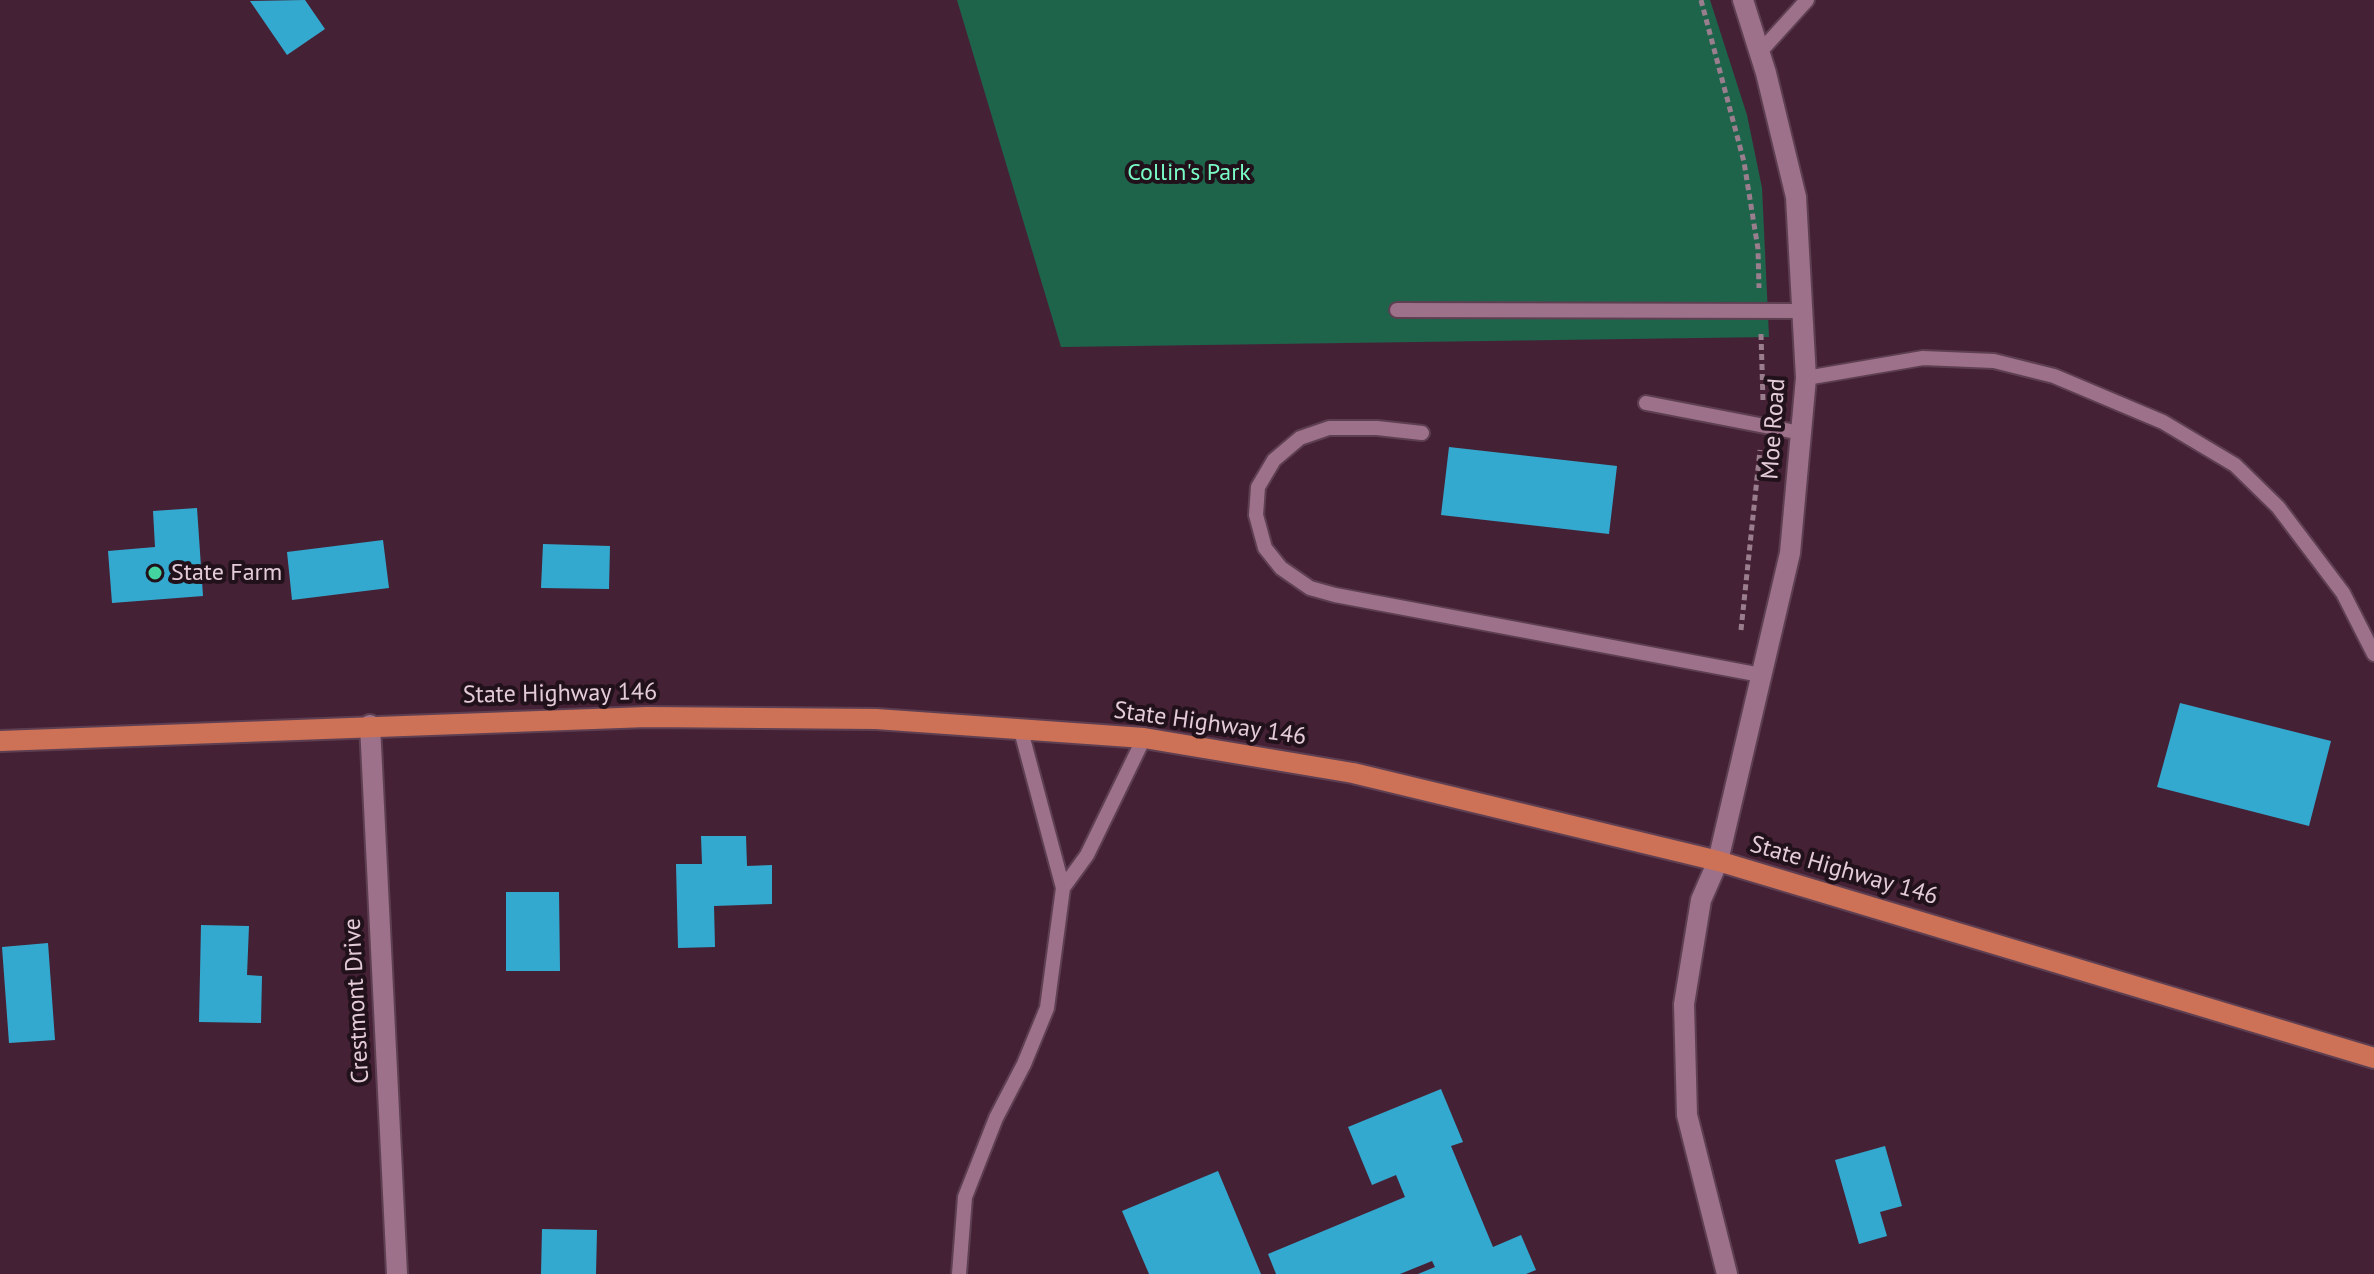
<!DOCTYPE html>
<html>
<head>
<meta charset="utf-8">
<style>
  body { margin:0 }
  canvas { display:block; background:#452136 }
</style>
</head>
<body>
<canvas width="2374" height="1274"></canvas>
<script>
const g = document.querySelector('canvas').getContext('2d');
g.lineJoin = 'round';
function fill(path, color) {
  g.fillStyle = color;
  g.fill(path, 'evenodd');
}
function poly(rows) {
  const path = new Path2D();
  for (const r of rows) {
    path.moveTo(r[0], r[1]);
    for (let i = 2; i < r.length; i += 2) path.lineTo(r[i], r[i + 1]);
  }
  return path;
}
function stroke(path, color, width, dash) {
  g.strokeStyle = color;
  g.lineWidth = width;
  g.lineCap = dash ? 'butt' : 'round';
  g.setLineDash(dash || []);
  g.stroke(path);
}
function write(font, color, halo, rows, align = 'center') {
  g.font = font + ' "PT Sans",sans-serif';
  g.lineWidth = 8;
  g.setLineDash([]);
  g.textBaseline = 'middle';
  g.strokeStyle = halo;
  g.fillStyle = color;
  for (const [text, x, y, turn = 0] of rows) {
    g.save();
    g.translate(x, y);
    g.rotate((+turn || 0) * Math.PI / 180);
    g.textAlign = isNaN(turn) ? turn : align;
    if (halo) g.strokeText(text, 0, 0);
    g.fillText(text, 0, 0);
    g.restore();
  }
}
fill(poly([
  [957,0,1710,0,1747,115,1762,188,1769,337,1061,347]
]), '#1d644a');
fill(poly([
  [305,0,325,29,287,55,250,1],
  [1449,447,1617,466,1609,534,1441,515],
  [197,508,203,596,112,603,108,551,155,547,153,511],
  [383,540,389,588,292,600,287,552],
  [543,544,610,546,609,589,541,588],
  [2180,703,2331,741,2309,826,2157,787],
  [701,836,746,836,747,866,772,865,772,904,714,906,715,947,678,948,676,864,702,864],
  [506,892,559,892,560,971,506,971],
  [201,925,249,926,247,975,262,976,261,1023,199,1022],
  [48,943,55,1040,9,1043,2,947],
  [1441,1089,1463,1142,1451,1146,1493,1247,1521,1235,1536,1270,1526,1274,1418,1274,1435,1267,1432,1261,1400,1274,1276,1274,1268,1254,1405,1197,1396,1175,1372,1185,1348,1127],
  [1885,1146,1902,1206,1880,1212,1887,1236,1859,1244,1835,1160],
  [1218,1171,1261,1274,1149,1274,1122,1211],
  [542,1229,597,1230,596,1274,541,1274]
]), '#34a9cf');
const service = poly([
  [1759,53,1807,0],
  [1397,310,1801,311],
  [1806,378,1923,358,1994,361,2054,376,2163,422,2235,465,2278,507,2343,593,2374,654],
  [1646,403,1801,433],
  [1422,433,1377,428,1329,428,1300,438,1274,460,1258,487,1256,515,1265,548,1281,568,1310,588,1335,595,1761,675],
  [1063,888,1087,855,1144,738],
  [959,1274,965,1197,996,1118,1024,1064,1047,1008,1063,888,1020,727]
]);
const minor = poly([
  [370,725,397,1274],
  [1718,861,1701,900,1684,1004,1687,1115,1727,1274]
]);
const tertiary = poly([
  [1718,861,1790,553,1806,378,1796,197,1766,73,1743,0]
]);
const primary = poly([
  [0,741,647,717,876,719,1144,738,1353,773,1718,861,2374,1058]
]);
stroke(service, '#5e3f52', 18);
stroke(minor, '#5e3f52', 24);
stroke(tertiary, '#5e3f52', 24);
stroke(primary, '#5e3f52', 24);
stroke(poly([
  [1701,0,1744,162,1758,249,1759,288],
  [1761,334,1763,400],
  [1741,630,1760,450]
]), '#9b7e8e', 5, [6, 4]);
stroke(service, '#9c7189', 14);
stroke(minor, '#9c7189', 20);
stroke(tertiary, '#9c7189', 20);
stroke(primary, '#cd7257', 20);
for (const [x, y, r, color] of [
  [155,573,8,"#44d49f"]
]) {
  const dot = new Path2D();
  dot.arc(x, y, r, 0, 2 * Math.PI);
  g.fillStyle = color;
  g.fill(dot);
  stroke(dot, '#21111a', 3);
}
write('24px', '#7afcc7', '#21111a', [
  ["Collin's Park",1189,173]
]);
write('24px', '#e3cbd7', '#21111a', [
  ["Moe Road",1774,429,-86],
  ["State Highway 146",560,694,-1],
  ["State Highway 146",1210,724,8],
  ["State Highway 146",1844,871,16],
  ["Crestmont Drive",357,1001,-93]
]);
write('24px', '#e3cbd7', '#21111a', [
  ["State Farm",171,573]
], 'left');
</script>
</body>
</html>
